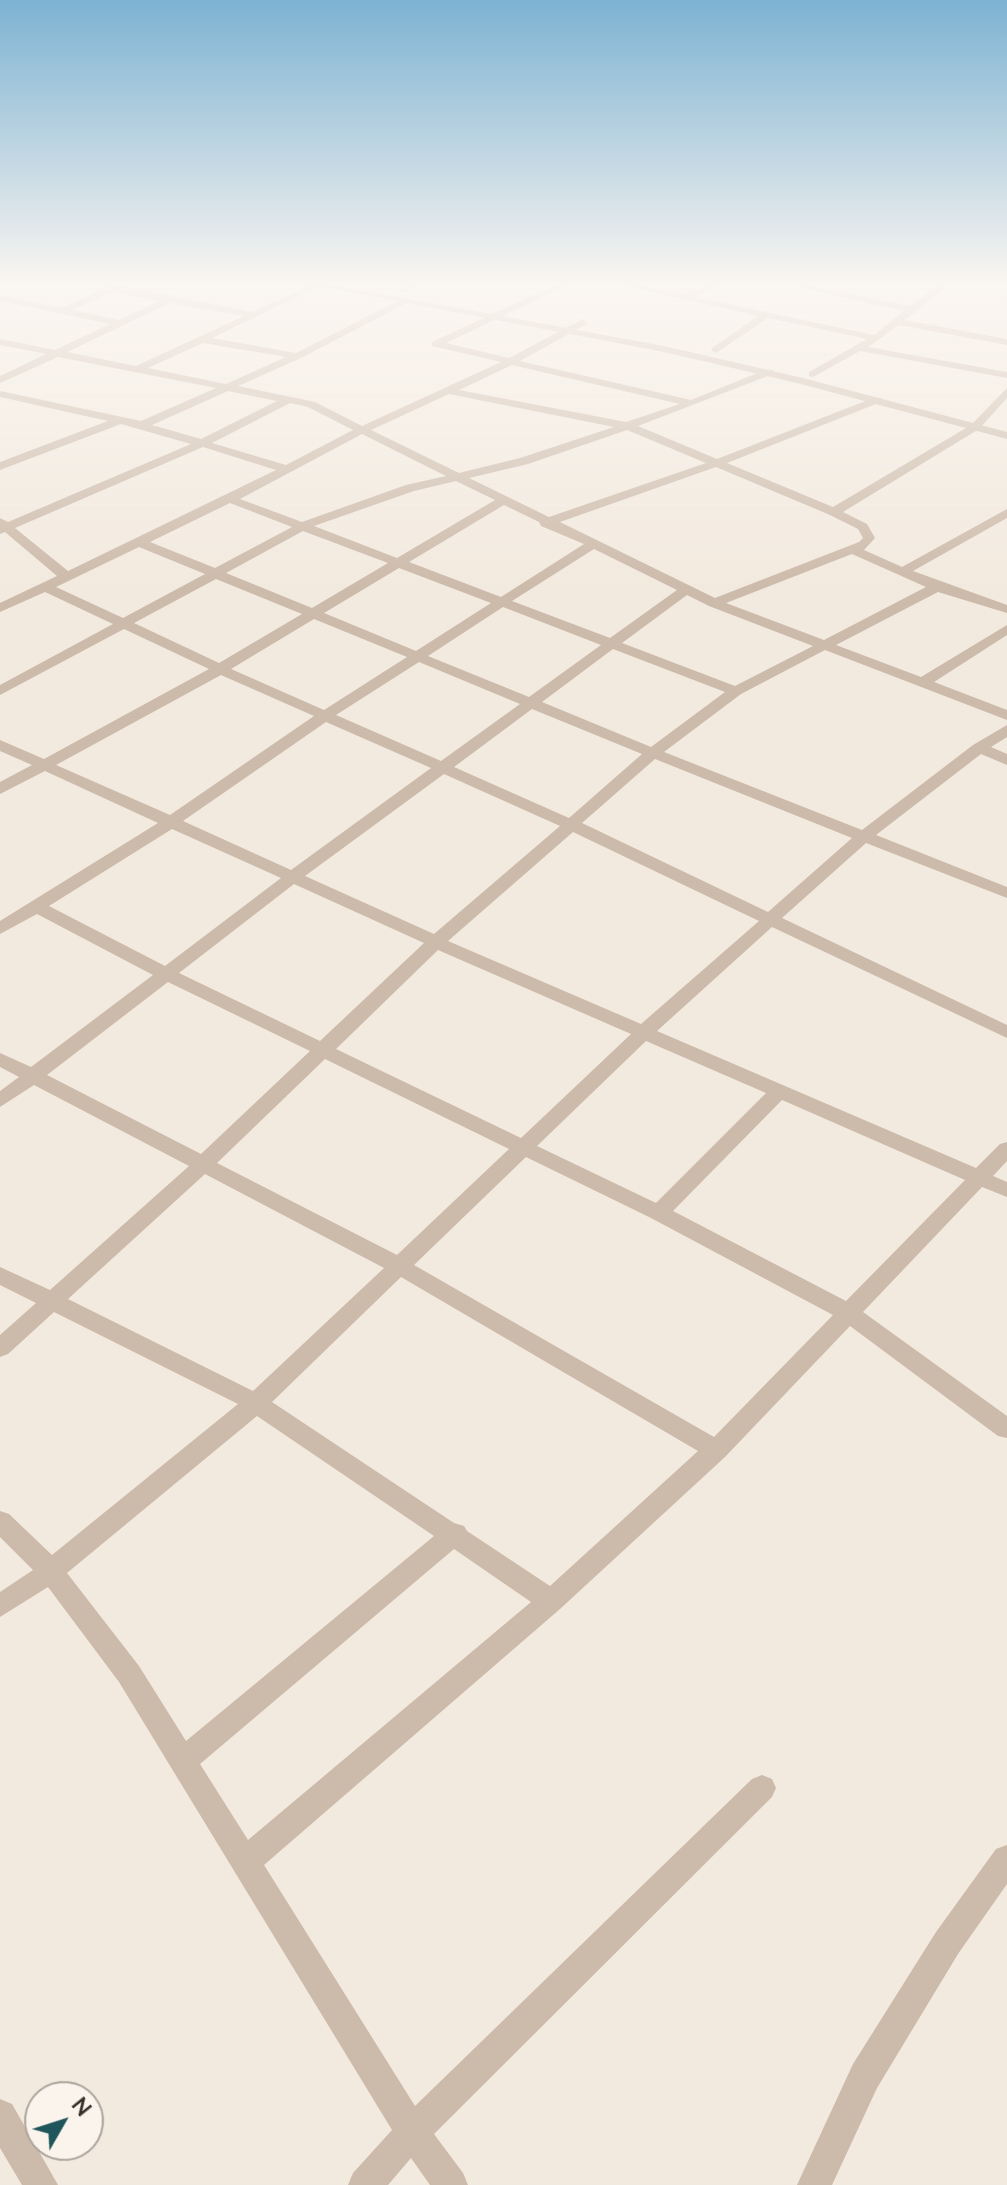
<!DOCTYPE html>
<html>
<head>
<meta charset="utf-8">
<style>
  body { margin:0 }
  #map { position:relative; width:1007px; height:2185px; overflow:hidden; background:#f3eadf; font-family:"Nunito Sans",sans-serif }
  canvas { display:block }
  .north { position:absolute; left:24px; top:2081px; width:80px; height:80px; box-sizing:border-box; background:#faf4ec; border:2px solid #ada59e; border-radius:50%; rotate:51deg; font-size:22px; font-weight:700; line-height:32px; text-align:center; color:#392f2a }
  .north::after { content:''; display:block; margin:auto; width:28px; height:36px; background:#1f565c; clip-path:polygon(50% 0,100% 100%,50% 72%,0 100%) }
</style>
</head>
<body>
<div id="map">
<canvas width="1007" height="2185"></canvas>
<div class="north">N</div>
</div>
<script>
const g = document.querySelector('canvas').getContext('2d');
g.lineJoin = 'round';
function poly(rows) {
  const path = new Path2D();
  for (const r of rows) {
    path.moveTo(r[0], r[1]);
    for (let i = 2; i < r.length; i += 2) path.lineTo(r[i], r[i + 1]);
  }
  return path;
}
function fill(path, color) {
  g.fillStyle = color;
  g.fill(path, 'evenodd');
}
fill(poly([
  [113,284,253,312,313,284,323,284,212,338,296,353,401,299,407,299,407,303,301,358,238,386,315,402,362,426,501,362,432,346,432,342,557,284,570,284,446,343,509,358,583,319,587,324,520,361,691,400,765,370,773,370,773,374,638,426,717,459,873,398,881,398,881,402,727,463,833,507,971,425,1007,388,1007,398,979,429,843,512,867,524,875,538,864,550,902,567,1007,509,1007,518,913,571,1007,605,1007,613,938,592,836,645,921,677,1007,625,1007,635,934,682,1007,710,1007,720,825,650,741,694,664,752,862,830,973,745,1007,725,1007,737,991,747,1007,754,1007,765,981,754,876,835,1007,887,1007,898,866,843,782,918,1007,1025,1007,1038,772,927,657,1031,976,1168,1000,1144,1007,1142,1007,1161,993,1176,1007,1182,1007,1197,982,1187,863,1312,1007,1416,1007,1438,998,1436,850,1326,725,1457,560,1609,264,1865,415,2106,752,1779,762,1775,772,1779,776,1788,772,1797,434,2134,463,2173,468,2185,430,2185,411,2158,388,2185,348,2185,353,2173,392,2130,119,1682,48,1587,0,1617,0,1592,33,1570,0,1537,0,1511,9,1514,52,1555,238,1404,54,1312,8,1354,0,1357,0,1335,36,1303,0,1285,0,1267,50,1290,189,1166,34,1085,0,1107,0,1091,19,1077,0,1067,0,1053,31,1067,153,975,37,914,0,934,0,921,158,823,45,771,0,794,0,782,32,765,0,751,0,740,44,759,209,669,124,629,0,695,0,685,113,624,45,592,0,612,0,603,57,576,5,532,0,534,0,518,8,522,191,444,121,424,0,470,0,462,108,421,0,397,0,391,141,421,216,388,58,357,0,383,0,376,46,354,0,345,0,339,55,350,110,324,0,301,0,295,62,308,113,284],
  [112,292,159,301,119,320,73,310,112,292],
  [170,303,244,316,136,366,67,352,170,303],
  [203,343,286,357,226,384,148,368,203,343],
  [512,365,680,404,626,422,459,390,512,365],
  [228,391,277,401,201,439,152,425,228,391],
  [449,394,614,427,520,458,459,473,371,430,449,394],
  [290,403,308,407,353,430,286,465,212,443,290,403],
  [627,430,706,463,549,517,469,478,528,464,627,430],
  [362,434,446,476,406,485,302,522,240,499,362,434],
  [203,447,276,470,68,571,15,528,203,447],
  [716,467,830,515,858,529,863,538,859,542,715,598,560,522,716,467],
  [456,481,495,500,397,558,314,526,414,491,456,481],
  [230,503,292,527,215,568,150,542,230,503],
  [504,505,539,522,541,526,584,544,501,597,409,562,504,505],
  [303,531,388,563,312,608,226,573,303,531],
  [139,547,205,574,123,618,56,587,139,547],
  [594,549,677,590,610,638,512,601,594,549],
  [852,554,926,587,824,640,726,603,852,554],
  [399,568,491,603,416,651,324,613,399,568],
  [216,579,302,614,219,663,134,623,216,579],
  [687,595,709,606,813,646,735,686,622,643,687,595],
  [503,607,601,645,529,697,428,656,503,607],
  [314,619,407,657,324,710,231,669,314,619],
  [613,649,725,692,651,747,542,702,613,649],
  [419,662,520,704,441,761,336,715,419,662],
  [221,675,314,716,170,815,56,765,221,675],
  [532,709,642,754,569,818,454,767,532,709],
  [326,722,431,768,291,870,183,821,326,722],
  [655,759,852,838,768,912,582,823,655,759],
  [444,774,560,826,434,934,305,876,444,774],
  [172,829,281,878,165,966,49,906,172,829],
  [573,832,759,921,641,1024,448,941,573,832],
  [294,884,424,943,320,1041,179,973,294,884],
  [438,950,631,1034,521,1138,336,1049,438,950],
  [168,982,310,1051,201,1154,47,1075,168,982],
  [646,1041,766,1093,656,1203,537,1146,646,1041],
  [325,1059,509,1149,397,1255,217,1163,325,1059],
  [782,1100,965,1180,846,1301,673,1211,782,1100],
  [526,1157,651,1218,833,1315,714,1437,414,1265,526,1157],
  [205,1174,384,1268,253,1391,68,1299,205,1174],
  [401,1277,698,1451,550,1586,467,1531,464,1526,454,1523,272,1402,401,1277],
  [257,1416,434,1536,186,1741,139,1666,67,1573,257,1416],
  [454,1549,531,1602,248,1840,200,1764,454,1549],
  [410,284,424,284,402,293,397,290,410,284],
  [617,284,636,284,683,294,708,284,722,284,695,297,874,335,904,311,784,284,803,284,910,306,939,284,950,284,905,320,1007,339,1007,345,899,325,868,347,1007,372,1007,378,860,351,813,377,809,376,809,372,867,339,768,318,716,353,711,350,712,348,758,316,617,284],
  [1007,1845,1007,1884,958,1954,877,2088,832,2185,797,2185,853,2064,936,1932,996,1849,1007,1845],
  [0,2099,12,2104,58,2185,22,2185,0,2148,0,2099]
]), '#ccbaaa');
fill(poly([
  [307,284,328,284,664,346,803,378,1007,432,1007,439,797,383,664,352,307,284]
]), '#ccbaaa');
const sky = g.createLinearGradient(0, 0, 0, 590);
sky.addColorStop(0, '#7db2d2');
sky.addColorStop(0.48, '#faf6f1');
sky.addColorStop(1, '#faf6f100');
g.fillStyle = sky;
g.fillRect(0, 0, 1007, 590);
</script>
</body>
</html>
